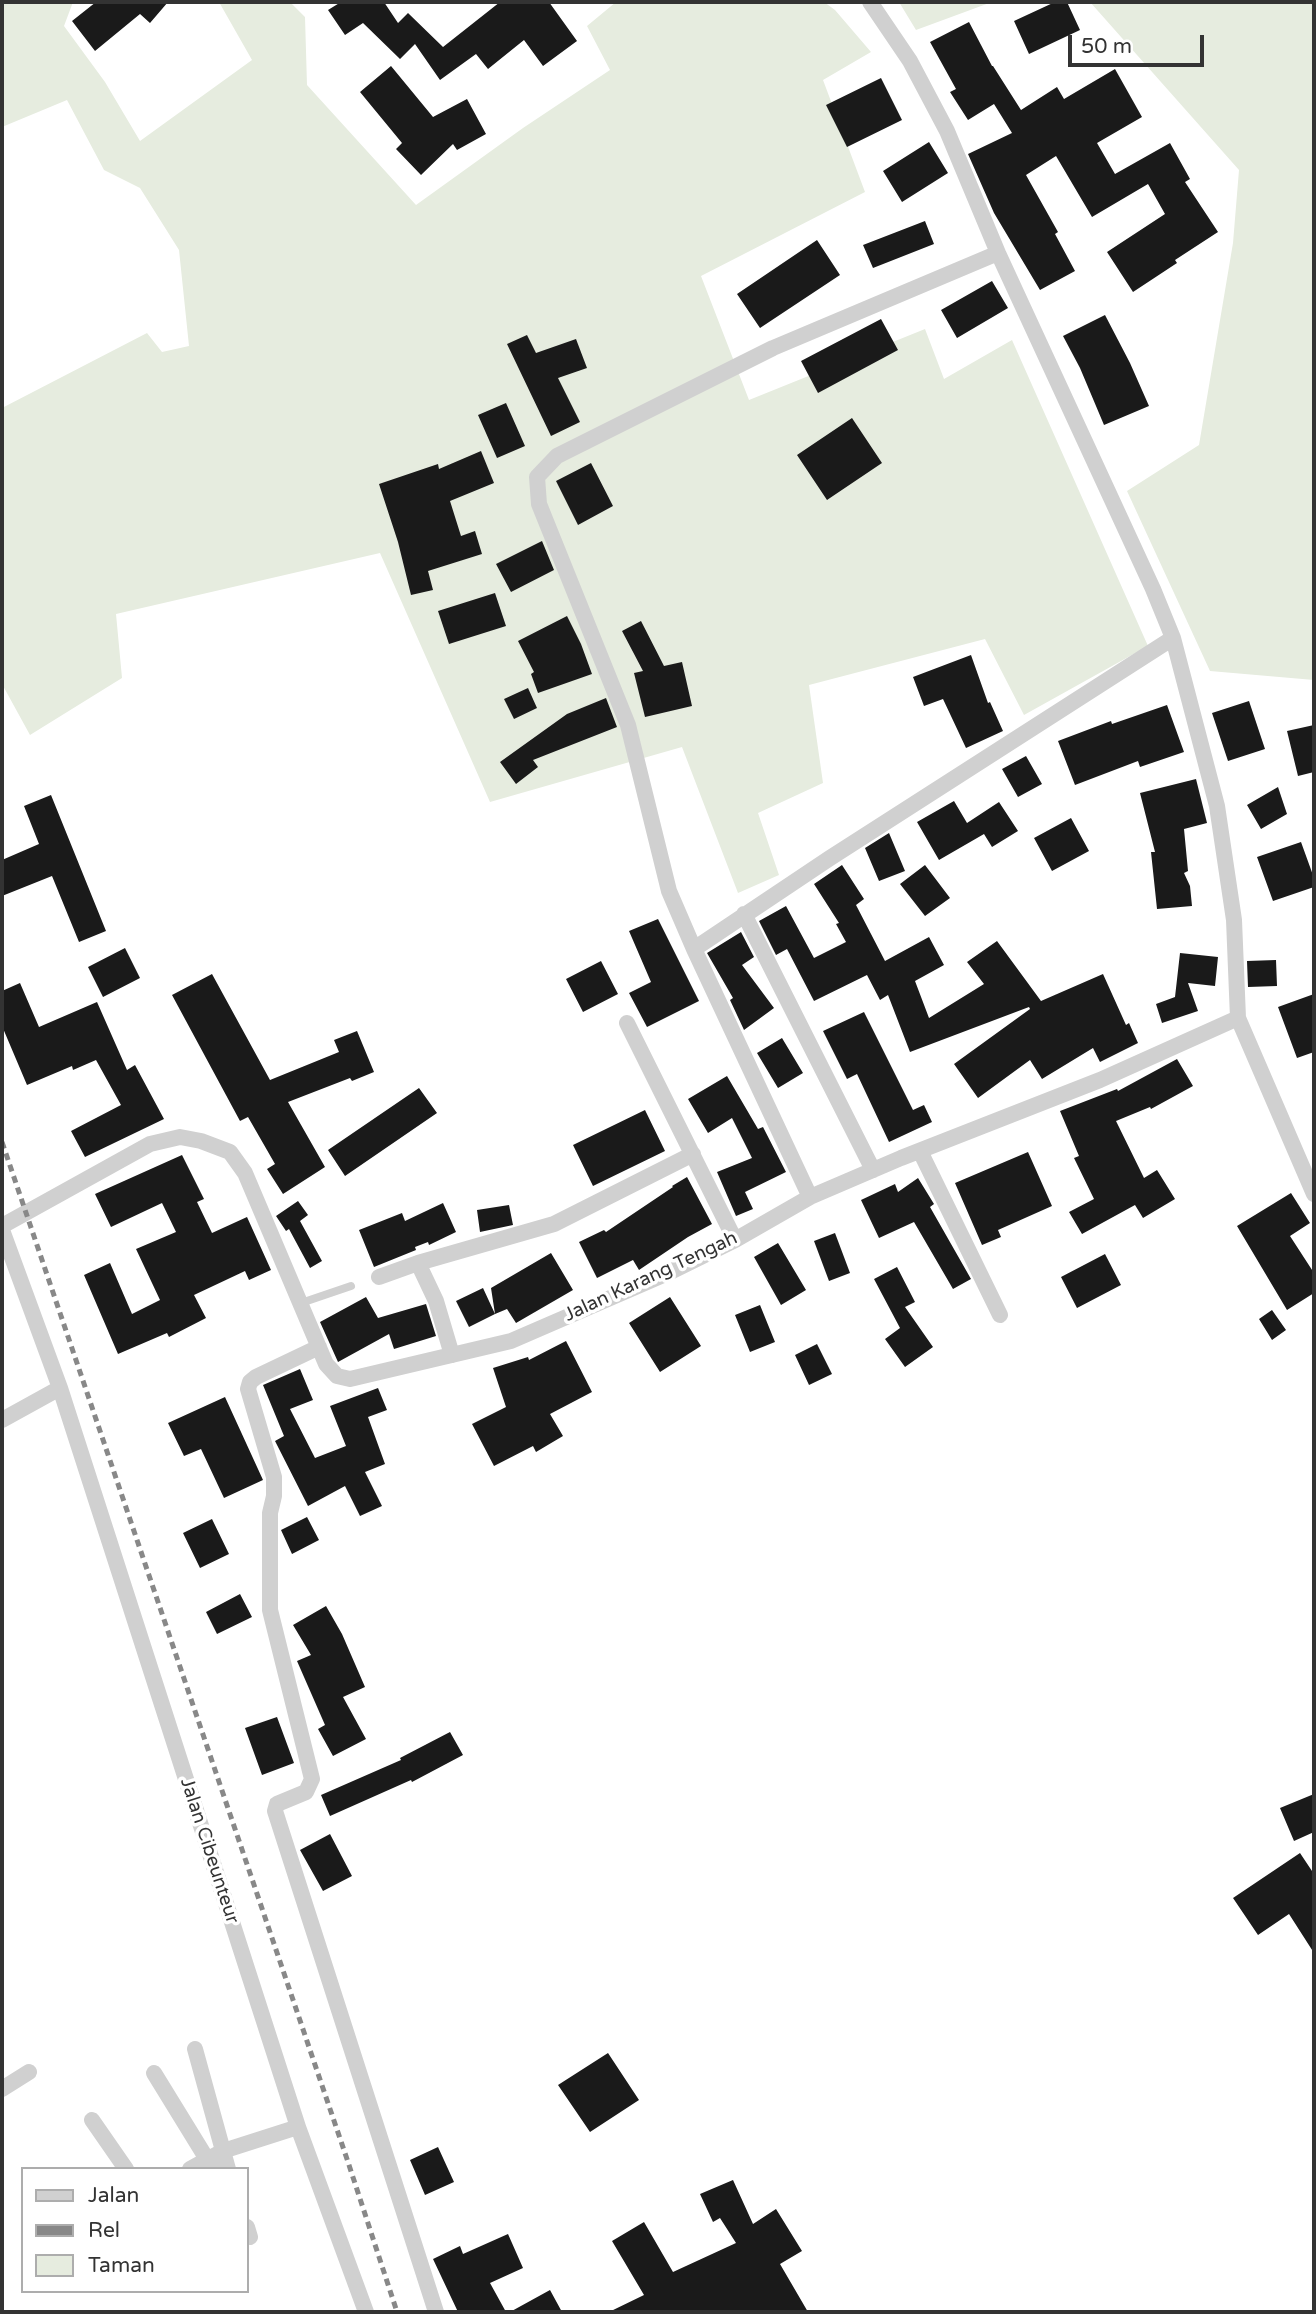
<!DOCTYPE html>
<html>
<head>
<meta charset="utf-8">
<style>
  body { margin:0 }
  #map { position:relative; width:1316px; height:2314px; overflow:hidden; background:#fff; font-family:"Varela Round",sans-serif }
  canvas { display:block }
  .frame { position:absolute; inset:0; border:4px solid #333; pointer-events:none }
  .legend { position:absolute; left:21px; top:2167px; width:228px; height:126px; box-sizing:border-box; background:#fff; border:2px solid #adadad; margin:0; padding:9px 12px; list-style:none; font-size:21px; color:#333 }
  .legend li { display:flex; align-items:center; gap:14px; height:35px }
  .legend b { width:35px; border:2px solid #adadad }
  .scale { position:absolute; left:1068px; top:35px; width:136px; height:32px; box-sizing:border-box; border:4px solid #333; border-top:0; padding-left:9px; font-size:21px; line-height:24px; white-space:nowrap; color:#333; -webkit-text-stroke:5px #fff; paint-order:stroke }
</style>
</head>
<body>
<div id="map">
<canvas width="1316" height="2314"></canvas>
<div class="frame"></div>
<ul class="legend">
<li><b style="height:9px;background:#d0d0d0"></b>Jalan</li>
<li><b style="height:9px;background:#888"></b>Rel</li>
<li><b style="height:19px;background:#e6ecdf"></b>Taman</li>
</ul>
<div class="scale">50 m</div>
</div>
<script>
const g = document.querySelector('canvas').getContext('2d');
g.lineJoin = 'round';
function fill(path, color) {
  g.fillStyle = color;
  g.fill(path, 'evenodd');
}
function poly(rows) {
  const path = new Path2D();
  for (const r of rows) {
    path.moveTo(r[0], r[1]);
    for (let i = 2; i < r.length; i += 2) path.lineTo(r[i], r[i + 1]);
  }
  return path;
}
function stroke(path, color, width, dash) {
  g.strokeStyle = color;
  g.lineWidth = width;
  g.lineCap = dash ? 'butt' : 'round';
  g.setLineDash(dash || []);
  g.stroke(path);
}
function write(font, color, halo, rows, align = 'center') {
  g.font = font + ' "Varela Round",sans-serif';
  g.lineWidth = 7;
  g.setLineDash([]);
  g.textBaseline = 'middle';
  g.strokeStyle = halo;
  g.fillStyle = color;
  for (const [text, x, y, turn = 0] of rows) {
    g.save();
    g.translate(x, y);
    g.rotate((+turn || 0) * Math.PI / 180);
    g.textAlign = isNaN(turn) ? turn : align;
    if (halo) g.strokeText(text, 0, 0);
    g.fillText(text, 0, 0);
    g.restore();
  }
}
fill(poly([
  [2,2,73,2,64,26,105,82,140,141,252,60,219,2,290,2,305,17,307,85,416,205,523,128,610,70,587,26,616,2,824,2,835,10,871,52,823,80,865,192,701,276,749,400,925,329,944,379,1012,340,1148,646,1024,715,985,639,809,685,823,783,758,813,779,875,738,893,682,747,490,802,380,553,116,614,122,678,30,735,2,684,2,408,147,333,162,352,189,346,179,250,140,188,104,170,67,100,2,127],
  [899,2,992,2,916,30],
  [1090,2,1314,2,1314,680,1210,671,1127,491,1199,445,1233,243,1239,170]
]), '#e6ecdf');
fill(poly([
  [96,2,168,2,150,23,140,14,95,51,72,21],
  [341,2,384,2,398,23,408,13,443,47,500,2,549,2,577,41,543,66,524,40,488,69,476,54,440,80,415,44,400,59,363,23,345,35,328,10],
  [1055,2,1067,2,1080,30,1029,54,1014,21],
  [969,22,992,66,993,66,1021,110,1057,87,1064,99,1115,69,1142,117,1097,143,1115,174,1170,143,1190,179,1185,182,1218,232,1175,260,1177,263,1133,292,1107,252,1165,214,1148,184,1092,217,1056,156,1026,175,1058,232,1055,234,1075,271,1040,290,994,213,968,154,1012,133,994,104,968,120,950,92,956,89,930,42],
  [391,66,433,117,467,99,486,134,457,150,453,144,421,175,396,149,402,143,360,92],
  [881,78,902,120,847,147,826,105],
  [929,142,948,173,902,202,883,171],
  [925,221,934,244,873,268,863,245],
  [817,240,840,275,760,328,737,294],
  [992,281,1008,308,957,338,941,310],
  [1105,315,1130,363,1149,406,1104,425,1080,368,1063,336],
  [881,319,898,350,818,393,801,361],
  [527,335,536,353,576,339,587,368,558,378,580,422,551,436,507,344],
  [506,403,525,446,497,458,478,415],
  [852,418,882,463,827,500,797,455],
  [481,451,494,483,450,501,461,536,475,531,482,554,428,571,433,590,411,595,398,542,379,484,438,464,439,469],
  [591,463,613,506,578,525,556,481],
  [542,541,554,570,511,592,496,564],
  [495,593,506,626,449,644,438,611],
  [567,616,581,644,592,674,538,693,531,674,534,672,518,641],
  [641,621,664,666,682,662,692,706,645,717,634,673,643,671,622,631],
  [971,655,988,703,990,702,1003,731,966,748,943,699,924,706,913,677],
  [528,688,537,708,514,719,504,699],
  [606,698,617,727,533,760,538,767,516,784,500,762,567,714],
  [1249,701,1265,749,1228,761,1212,713],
  [1167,705,1184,752,1140,767,1138,761,1075,785,1058,741,1111,721,1112,724],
  [1314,725,1314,772,1298,776,1287,731],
  [1026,756,1042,784,1018,797,1002,769],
  [1196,779,1207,823,1184,829,1188,871,1184,873,1190,886,1192,906,1157,909,1151,852,1155,852,1140,793],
  [1278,787,1287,814,1261,829,1247,805],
  [51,795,106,931,79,942,52,876,2,896,2,860,39,844,24,806],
  [954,801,967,823,999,802,1018,831,992,847,984,834,939,860,917,822],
  [1071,818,1089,851,1052,871,1034,838],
  [889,833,905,871,879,881,865,848],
  [1301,842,1314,878,1314,887,1273,901,1257,857],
  [842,865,864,899,856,905,885,961,929,937,944,965,915,981,929,1018,984,984,967,962,997,941,1041,1001,1103,974,1126,1025,1129,1023,1138,1043,1100,1062,1093,1048,1042,1079,1030,1060,978,1098,954,1064,1030,1009,1029,1007,910,1052,888,995,880,1000,867,975,814,1001,787,949,776,955,759,921,786,906,814,958,846,942,836,924,839,923,814,884],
  [925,865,950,898,925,916,900,884],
  [658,919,699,1001,647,1027,629,993,651,982,629,931],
  [741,932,754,957,742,965,774,1008,744,1030,730,1000,733,998,707,953],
  [125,948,140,978,103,997,88,967],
  [1180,953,1218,957,1215,986,1188,983,1198,1011,1162,1023,1156,1004,1175,997],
  [1276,960,1277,986,1248,987,1247,961],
  [601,961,618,994,583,1012,566,979],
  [212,974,270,1080,339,1052,334,1040,357,1031,374,1072,352,1081,350,1078,288,1102,325,1167,283,1194,267,1169,275,1164,248,1117,240,1121,172,995],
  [20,983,39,1027,97,1002,127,1070,135,1065,164,1119,85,1157,71,1131,121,1105,96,1060,73,1070,72,1066,27,1085,2,1026,2,991],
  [1314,994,1314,1052,1297,1058,1278,1007],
  [864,1012,913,1110,924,1105,932,1122,889,1142,857,1074,847,1079,823,1031],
  [782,1038,803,1073,778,1088,757,1053],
  [1177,1059,1193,1086,1151,1109,1150,1107,1116,1121,1144,1178,1157,1170,1175,1199,1143,1218,1135,1205,1082,1234,1069,1212,1094,1199,1074,1158,1079,1156,1060,1111,1117,1089,1118,1091],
  [727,1076,758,1129,763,1127,786,1172,745,1192,753,1209,736,1216,717,1172,752,1158,732,1118,708,1133,688,1099],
  [419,1088,437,1113,345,1176,328,1150],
  [645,1110,665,1151,593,1186,573,1145],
  [1028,1152,1052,1206,998,1230,1001,1237,982,1245,955,1183],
  [182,1155,204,1199,197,1202,212,1233,247,1217,271,1270,249,1280,245,1271,194,1295,206,1318,169,1337,167,1333,118,1354,84,1275,110,1263,132,1314,160,1300,136,1249,176,1232,162,1203,111,1227,95,1194],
  [687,1177,712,1224,688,1237,639,1270,633,1260,597,1278,579,1242,604,1230,606,1232,673,1187,672,1186],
  [918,1178,934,1204,930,1207,971,1279,953,1289,914,1222,879,1238,861,1200,895,1184,898,1192],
  [1291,1193,1310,1223,1290,1236,1314,1273,1314,1293,1287,1310,1237,1226],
  [298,1201,308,1215,300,1221,322,1261,310,1268,289,1229,286,1231,276,1216],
  [443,1203,456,1232,429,1245,428,1242,415,1247,416,1250,374,1267,359,1230,402,1213,405,1221],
  [509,1205,513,1225,480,1232,477,1210],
  [835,1233,850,1273,829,1281,814,1241],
  [778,1243,806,1290,781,1305,754,1257],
  [551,1253,573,1290,516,1323,507,1309,495,1314,491,1288],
  [1105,1254,1121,1285,1077,1308,1061,1277],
  [897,1267,915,1302,905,1307,933,1347,905,1367,885,1339,900,1328,874,1279],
  [483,1288,495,1314,469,1327,456,1301],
  [366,1297,378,1318,426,1304,436,1336,394,1349,389,1334,338,1362,320,1322],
  [670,1297,701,1346,660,1372,629,1323],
  [760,1305,775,1342,750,1352,735,1315],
  [1272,1310,1286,1330,1272,1340,1259,1319],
  [566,1341,592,1392,550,1414,563,1436,536,1452,533,1446,494,1466,472,1424,506,1407,493,1368,528,1357,529,1360],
  [817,1344,832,1374,809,1385,795,1355],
  [300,1369,313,1400,290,1409,315,1458,346,1446,330,1406,378,1388,387,1410,368,1417,385,1464,365,1472,382,1506,360,1516,345,1486,308,1506,275,1441,284,1436,263,1385],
  [225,1397,263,1480,224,1498,201,1449,184,1456,168,1423],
  [307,1517,319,1540,292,1554,281,1530],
  [212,1519,229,1554,200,1568,183,1533],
  [240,1594,252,1617,217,1634,206,1612],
  [326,1606,342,1634,365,1687,343,1697,366,1739,333,1756,318,1729,325,1725,297,1661,311,1655,293,1625],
  [277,1717,294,1763,262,1775,245,1728],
  [450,1732,463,1755,412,1782,411,1780,330,1816,321,1795,401,1760,400,1758],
  [1314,1794,1314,1832,1294,1841,1280,1808],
  [330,1834,352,1876,323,1891,300,1850],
  [1300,1853,1314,1874,1314,1953,1289,1914,1258,1935,1233,1898],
  [608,2053,639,2100,590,2132,558,2085],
  [438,2147,454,2182,425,2195,410,2160],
  [733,2180,753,2224,776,2209,802,2251,780,2264,808,2312,609,2312,644,2295,612,2241,644,2222,673,2272,736,2243,720,2218,713,2222,700,2194],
  [508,2234,523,2268,490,2283,506,2312,458,2312,433,2259,460,2246,463,2254],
  [550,2290,562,2312,510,2312]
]), '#1a1a1a');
stroke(poly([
  [301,1303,351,1286]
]), '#d0d0d0', 8);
stroke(poly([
  [870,2,910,61,947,131,998,253,1153,589,1173,638,1217,806,1234,920,1238,1018],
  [744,914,873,1170],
  [694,949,830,858,1173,638],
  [627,1023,735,1240],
  [920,1151,1000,1315],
  [810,1197,694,949,669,891,628,725,539,504,537,477,557,456,773,348,998,253],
  [2,1226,150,1144,180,1137,201,1141,230,1152,245,1173,326,1364,337,1376,350,1379,511,1341,668,1273,735,1240,810,1197,901,1158,1100,1080,1238,1018,1314,1194],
  [2,1230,60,1388,298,2127,366,2312],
  [418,1263,436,1301,452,1355],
  [379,1277,418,1263,554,1224,693,1154],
  [319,1347,256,1377,250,1382,248,1389,274,1477,274,1496,270,1513,270,1610,312,1779,306,1792,277,1804,275,1811,436,2312],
  [2,1420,60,1388],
  [195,2049,228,2169],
  [154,2073,213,2169],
  [2,2089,29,2072],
  [92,2120,126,2169],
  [190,2169,223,2151,298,2127],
  [247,2227,250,2237]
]), '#d0d0d0', 16);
stroke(poly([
  [2,1142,348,2162,397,2312]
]), '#888', 5, [7, 5]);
write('19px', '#333', '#fff', [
  ["Jalan Karang Tengah",651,1277,-25],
  ["Jalan Cibeunteur",209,1851,72]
]);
</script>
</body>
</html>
